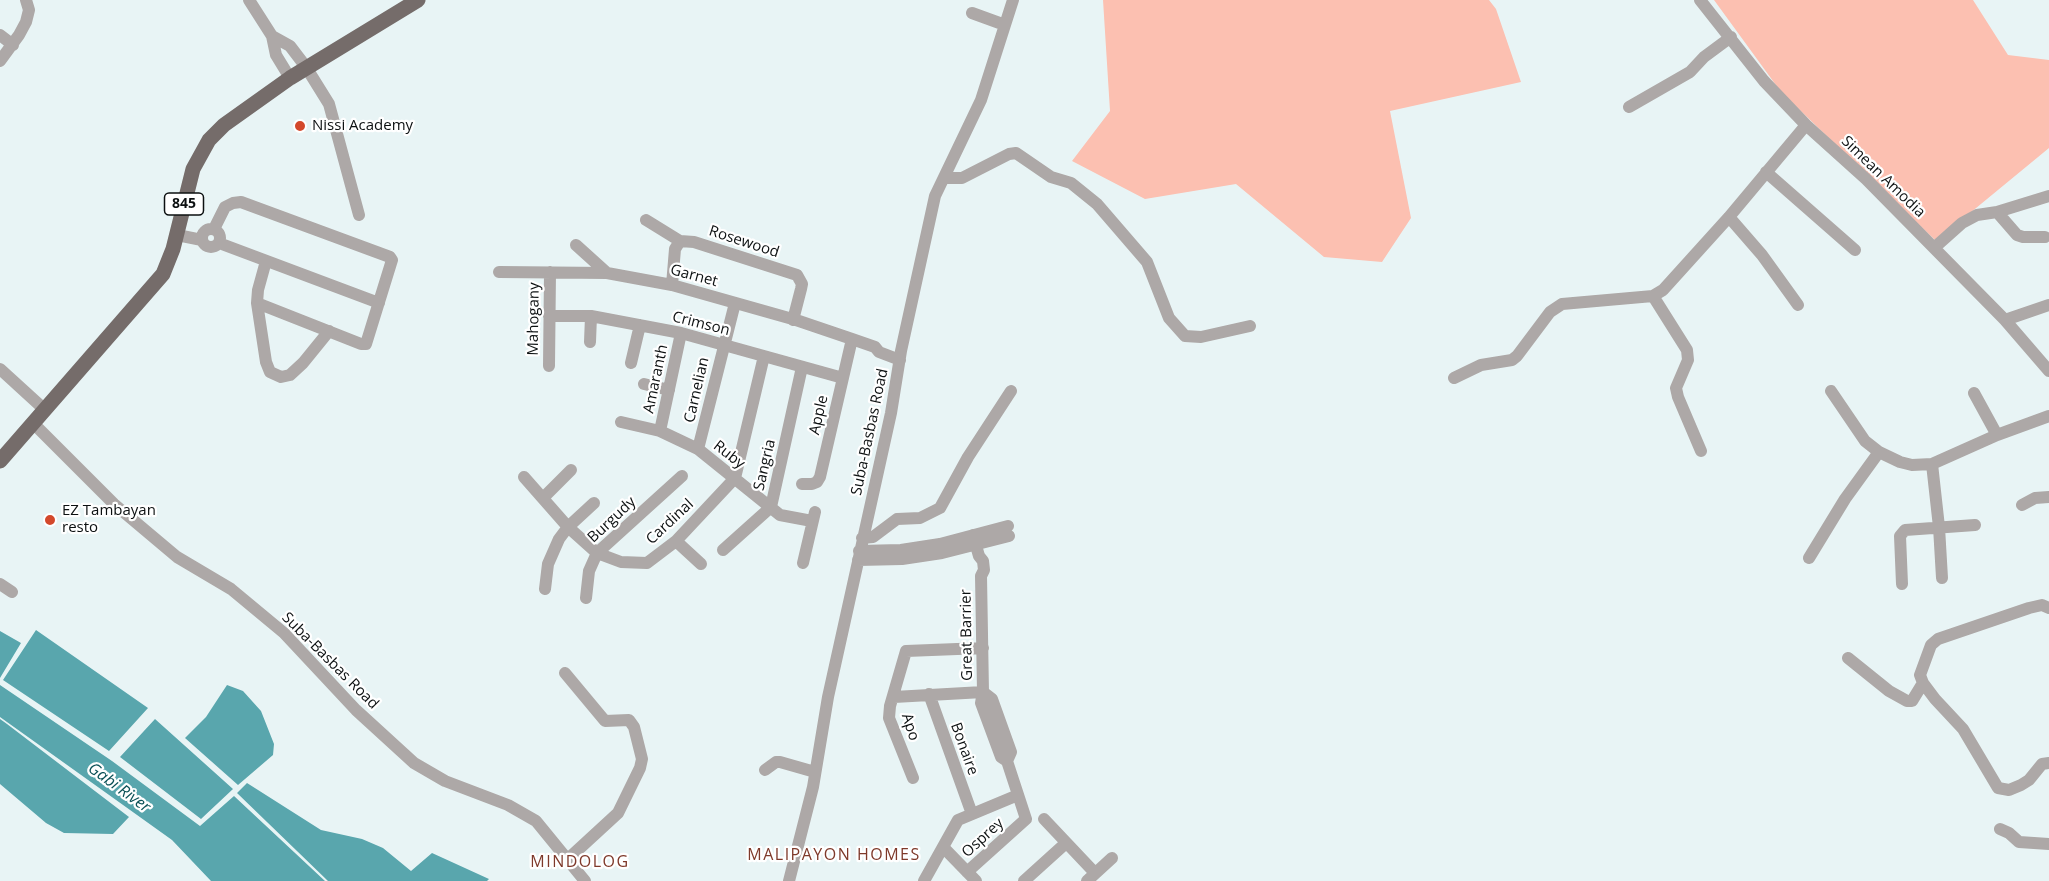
<!DOCTYPE html>
<html>
<head>
<meta charset="utf-8">
<style>
  body { margin:0 }
  canvas { display:block; background:#e8f4f5 }
</style>
</head>
<body>
<canvas width="2049" height="881"></canvas>
<script>
const g = document.querySelector('canvas').getContext('2d');
g.lineJoin = 'round';
function fill(path, color) {
  g.fillStyle = color;
  g.fill(path, 'evenodd');
}
function poly(rows) {
  const path = new Path2D();
  for (const r of rows) {
    if (r.length === 3) {
      path.moveTo(r[0] + r[2], r[1]);
      path.arc(r[0], r[1], r[2], 0, 2 * Math.PI);
      continue;
    }
    path.moveTo(r[0], r[1]);
    for (let i = 2; i < r.length; i += 2) path.lineTo(r[i], r[i + 1]);
  }
  return path;
}
function stroke(path, color, width, dash) {
  g.strokeStyle = color;
  g.lineWidth = width;
  g.lineCap = dash ? 'butt' : 'round';
  g.setLineDash(dash || []);
  g.stroke(path);
}
function write(font, color, halo, rows, align = 'center') {
  g.font = font + ' "Open Sans",sans-serif';
  g.lineWidth = 4.5;
  g.setLineDash([]);
  g.textBaseline = 'middle';
  g.strokeStyle = halo;
  g.fillStyle = color;
  for (const [text, x, y, turn = 0] of rows) {
    g.save();
    g.translate(x, y);
    g.rotate((+turn || 0) * Math.PI / 180);
    g.textAlign = isNaN(turn) ? turn : align;
    if (halo) g.strokeText(text, 0, 0);
    g.fillText(text, 0, 0);
    g.restore();
  }
}
fill(poly([
  [1103,0,1489,0,1496,9,1521,82,1390,111,1411,218,1382,262,1324,257,1236,184,1145,199,1072,161,1110,111],
  [1714,0,1973,0,2008,55,2049,60,2049,148,1936,241,1781,92]
]), '#fcc0b1');
fill(poly([
  [36,630,148,708,109,751,3,680],
  [0,631,21,643,0,678],
  [0,685,112,761,200,826,234,796,325,881,211,881,172,840,0,717],
  [227,685,243,691,261,711,274,744,273,755,238,785,185,738,206,717],
  [0,719,7,724,129,817,113,834,64,833,46,823,0,784],
  [155,719,233,789,201,819,120,757],
  [247,783,321,830,362,839,383,848,411,871,432,853,489,879,487,881,328,881,237,793]
]), '#59a6ad');
stroke(poly([
  [249,0,272,36,276,55,290,78],
  [1700,0,1764,81,1806,125,1866,179,2005,320,2049,371],
  [972,13,1005,25],
  [0,35,13,45],
  [272,36,290,46,306,67,329,104,359,215],
  [0,61,19,35,26,22,29,10,26,0],
  [1629,107,1690,72,1704,57,1731,37],
  [1766,172,1855,250],
  [944,178,962,178,1009,154,1016,153,1051,177,1071,183,1097,204,1147,262,1169,318,1185,336,1201,337,1250,326],
  [1997,212,2017,235,2023,237,2045,237],
  [1729,217,1762,255,1798,305],
  [646,220,680,241,694,242,797,275,802,284,801,289,793,320],
  [211,238,9],
  [214,229,225,207,233,203,241,202,390,257,392,260,366,344,361,344,257,303],
  [177,235,202,240],
  [219,243,379,303],
  [576,245,607,273],
  [1934,248,1962,223,1977,215,1997,212,2049,196],
  [266,261,258,290,257,303,266,362,270,372,281,377,290,375,303,363,329,331],
  [499,272,607,273,672,285,796,320,852,339,875,347,879,352,900,360],
  [672,285,675,249,680,241],
  [1653,296,1687,350,1688,360,1676,388,1678,397,1701,451],
  [549,316,591,316,681,333,843,378],
  [2005,320,2049,305],
  [590,342,591,316],
  [631,363,640,325],
  [549,366,550,272],
  [0,369,45,410],
  [1454,378,1481,365,1512,360,1517,356,1550,312,1562,304,1653,296,1663,290,1729,217,1806,125],
  [644,384,669,390],
  [1831,391,1865,441,1879,452,1900,462,1912,465,1932,464,1997,435,2049,416],
  [1974,393,1997,435],
  [621,422,660,431,698,449,780,515,812,521],
  [33,423,114,504,177,557,231,589,284,633,356,710,414,763,445,781,508,805,536,821,585,881],
  [660,431,681,333],
  [698,449,735,303],
  [1932,464,1939,527,1942,578],
  [524,477,568,527,597,553,621,562,647,563,676,541,735,478,764,356],
  [802,484,812,484,817,482,820,477,852,339],
  [543,498,571,470],
  [2022,505,2035,498,2049,497],
  [862,538,873,537,897,519,920,518,940,508,968,457,1011,391],
  [676,541,701,564],
  [723,550,771,507,802,367],
  [859,551,901,550,940,544,1008,526],
  [1809,558,1845,499,1879,452],
  [858,560,902,559,942,553,1009,536],
  [803,563,815,512],
  [0,584,12,592],
  [1902,584,1900,536,1905,530,1975,525],
  [545,589,548,564,559,539,568,527,594,503],
  [586,598,589,571,597,553,682,476],
  [2049,608,2042,605,2029,608,1938,639,1931,645,1920,675,1923,683,1935,699,1963,729,1998,788,2009,790,2021,785,2029,780,2042,764,2049,763],
  [1848,658,1889,691,1907,701,1912,701,1923,683],
  [565,673,605,721,629,720,634,727,642,759,640,768,618,813,568,859],
  [983,692,992,699,1011,752,1007,761],
  [929,694,972,814],
  [894,697,983,692],
  [765,770,776,762,780,762,815,772],
  [913,778,889,718,890,706,906,651,983,648],
  [1044,819,1095,873],
  [2000,829,2009,833,2019,842,2049,844],
  [943,847,976,881],
  [967,872,1026,819,1007,761,1001,757,981,703,983,692,981,576,984,570,983,561,979,556,973,535],
  [789,881,813,787,828,697,891,413,901,351,935,196,981,100,1013,0],
  [924,881,958,820,1018,795],
  [1024,881,1066,843],
  [1087,881,1112,858]
]), '#ada8a7', 12);
stroke(poly([
  [0,461,163,274,173,249,193,169,209,140,224,125,290,78,418,0]
]), '#756c6a', 15);
for (const [x, y, r, color] of [
  [300,126,6,"#d3482b"],
  [50,520,6,"#d3482b"]
]) {
  const dot = new Path2D();
  dot.arc(x, y, r, 0, 2 * Math.PI);
  g.fillStyle = color;
  g.fill(dot);
  stroke(dot, '#fff', 2);
}
for (const [x, y, w] of [
  [184,204,39]
]) {
  const box = new Path2D();
  box.roundRect(x - w / 2, y - 11, w, 22, 4.5);
  g.fillStyle = '#fff';
  g.fill(box);
  stroke(box, '#0c1011', 1.5);
}
write('bold 14px', '#0c1011', null, [
  ["845",184,204]
]);
write('15px', '#0c1011', '#fff', [
  ["Nissi Academy",312,126],
  ["EZ Tambayan",62,511],
  ["resto",62,528]
], 'left');
write('15px', '#0c1011', '#fff', [
  ["Simean Amodia",1883,177,44],
  ["Rosewood",744,242,18],
  ["Garnet",694,276,15],
  ["Mahogany",534,319,-89],
  ["Crimson",701,324,14],
  ["Amaranth",656,379,-78],
  ["Carnelian",697,390,-77],
  ["Apple",819,415,-77],
  ["Suba-Basbas Road",870,432,-78],
  ["Ruby",729,455,38],
  ["Sangria",765,465,-77],
  ["Burgudy",612,520,-43],
  ["Cardinal",670,522,-43],
  ["Great Barrier",967,635,-91],
  ["Suba-Basbas Road",330,661,45],
  ["Apo",910,727,72],
  ["Bonaire",964,749,70],
  ["Osprey",983,838,-42]
]);
write('italic 16px', '#0b5157', '#fff', [
  ["Gabi River",119,788,36]
]);
g.letterSpacing = '1.5px';
write('16px', '#7e392a', '#fff', [
  ["MALIPAYON HOMES",834,855],
  ["MINDOLOG",580,862]
]);
g.letterSpacing = '0px';
</script>
</body>
</html>
